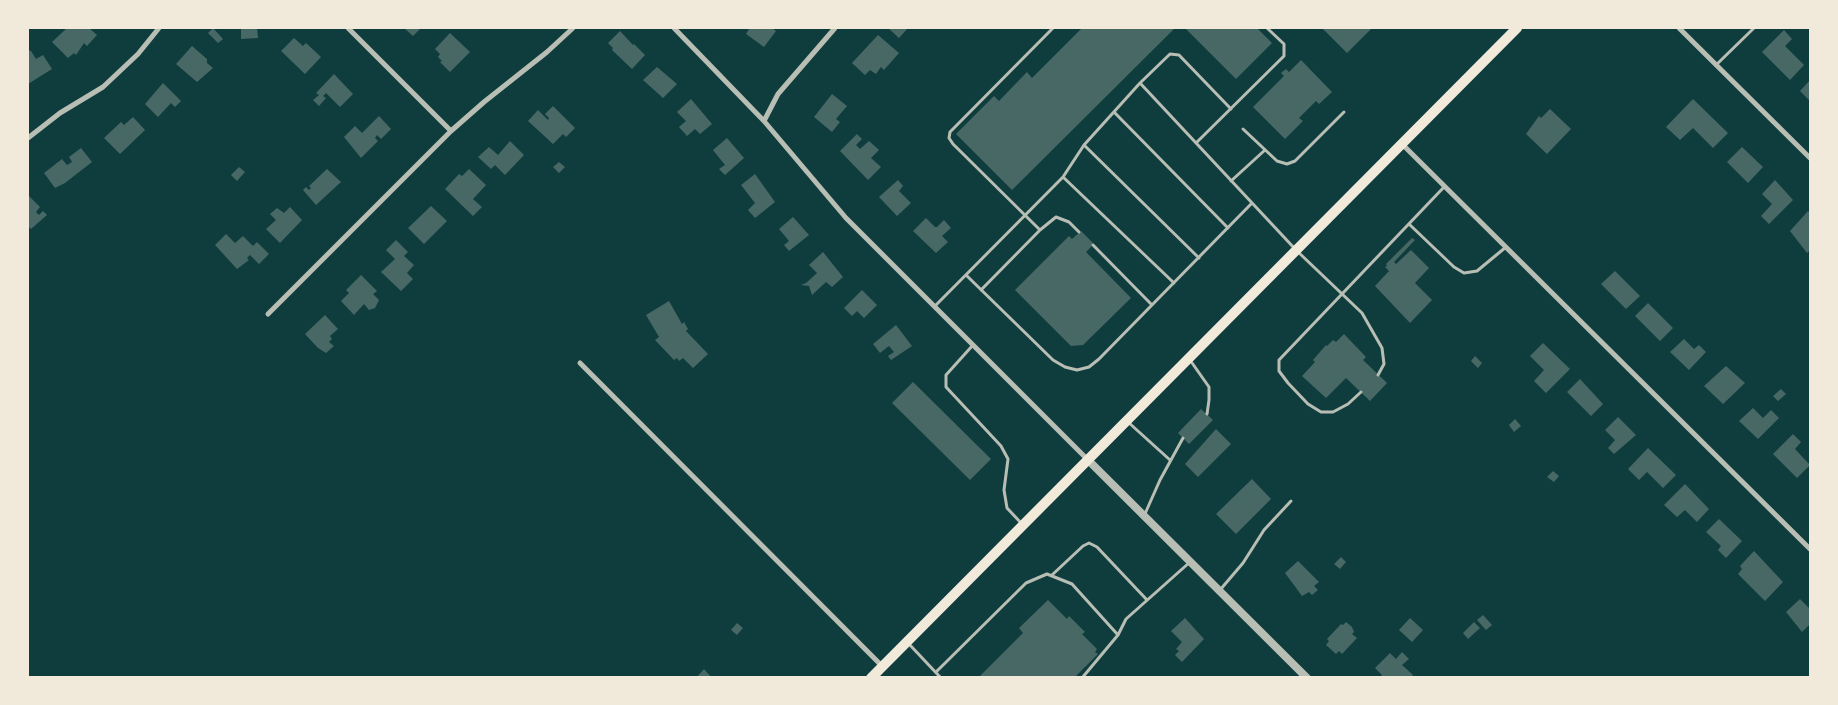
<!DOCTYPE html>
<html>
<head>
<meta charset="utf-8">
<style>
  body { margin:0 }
  #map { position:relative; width:1838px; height:705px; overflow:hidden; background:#0f3d3e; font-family:"Fira Sans",sans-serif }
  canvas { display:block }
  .frame { position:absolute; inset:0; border:29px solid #f1e9da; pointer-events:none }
</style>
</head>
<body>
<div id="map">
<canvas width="1838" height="705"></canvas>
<div class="frame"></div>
</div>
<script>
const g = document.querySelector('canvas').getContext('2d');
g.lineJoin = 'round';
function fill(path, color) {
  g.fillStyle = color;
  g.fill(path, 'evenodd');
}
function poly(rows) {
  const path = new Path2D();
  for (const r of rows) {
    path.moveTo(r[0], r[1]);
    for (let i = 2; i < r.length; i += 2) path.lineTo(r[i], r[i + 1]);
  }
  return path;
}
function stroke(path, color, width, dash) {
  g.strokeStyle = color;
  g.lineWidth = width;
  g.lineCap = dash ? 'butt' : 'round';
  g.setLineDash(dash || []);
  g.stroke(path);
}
fill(poly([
  [67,28,89,28,97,35,87,46,84,43,76,55,74,53,68,58,52,42],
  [213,28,223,39,218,43,208,33],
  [241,28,257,28,258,38,241,39],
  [404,28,421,28,413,36],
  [747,28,772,28,776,31,764,47,746,34,749,29],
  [888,28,908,28,899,38],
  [1082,28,1175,28,1012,190,956,134,994,96,999,101,1027,72,1032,78],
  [1185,28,1257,28,1272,43,1236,79],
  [1322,28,1372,28,1347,53],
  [1784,30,1792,39,1785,46,1804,65,1790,80,1762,52],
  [620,31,633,45,634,44,645,55,632,69,612,50,613,48,608,43],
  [450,33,470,52,450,72,440,62,442,61,438,57,440,54,435,49],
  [878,35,899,53,884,70,881,67,876,74,870,70,865,75,852,63],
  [294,38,303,46,306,43,321,57,305,74,281,51],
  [192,46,207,59,207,63,213,68,197,82,176,64],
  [28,50,31,51,36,59,43,55,52,69,28,84],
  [1301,60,1332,92,1319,104,1316,101,1299,118,1303,121,1285,139,1253,107,1284,76,1281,73,1286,69,1289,72],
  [657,67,677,84,663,98,643,80],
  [334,74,353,94,340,107,326,93,323,96,326,98,319,106,313,100,319,95,316,93],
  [1810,80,1810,101,1800,91],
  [163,83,181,101,175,107,171,103,158,117,145,104],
  [832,94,847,106,836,119,840,122,832,132,814,117],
  [691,99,712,124,700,134,695,129,687,136,679,127,686,121,677,112],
  [1693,99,1728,133,1713,148,1693,128,1680,140,1666,127],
  [553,106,575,128,566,137,563,134,553,144,528,121,538,110,548,120,549,118,545,114],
  [1550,109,1571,129,1547,154,1526,134,1539,116,1541,118],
  [379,116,391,129,381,139,377,135,375,138,378,141,361,158,344,137,355,126,362,133],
  [133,117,145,130,120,154,104,138,121,122,124,125],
  [857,134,862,139,856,145,860,149,869,141,879,150,871,158,881,167,868,180,840,151],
  [727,138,744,158,725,175,719,169,725,165,713,150],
  [510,141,524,155,505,175,495,165,491,169,478,157,489,147,498,155],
  [1742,147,1763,167,1748,183,1727,162],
  [81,148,92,162,65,183,55,188,44,173,62,159,67,165,72,162,69,157],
  [559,162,565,167,559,173,553,167],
  [239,167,245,172,237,181,231,175],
  [327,169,341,182,316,205,303,190,306,187,309,190,311,188,309,186],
  [469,169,486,185,473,199,482,207,473,216,445,189,459,174,462,176],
  [755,174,775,202,755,218,748,210,755,203,741,185],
  [898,180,903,186,899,191,911,203,897,216,879,197],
  [1775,180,1793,200,1769,224,1761,216,1772,204,1762,194],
  [28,195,40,207,36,212,39,215,43,211,47,215,31,229,28,226],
  [431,206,447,221,424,244,408,228],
  [290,207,302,220,280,243,266,229,276,220,270,214,277,208,284,213],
  [1808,211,1810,213,1810,250,1807,253,1790,231],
  [793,217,809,235,789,251,784,245,789,241,779,229],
  [926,218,935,227,937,227,944,220,951,228,942,236,948,242,936,253,913,231],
  [1081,231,1094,244,1086,252,1131,298,1083,345,1071,346,1015,290,1069,236,1072,239],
  [226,234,235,243,243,236,253,246,257,242,269,254,259,264,250,255,247,258,249,260,237,269,215,245],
  [1412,238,1415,240,1394,262,1396,264,1411,250,1429,268,1415,283,1432,300,1410,323,1375,286,1389,271,1385,267,1387,266,1386,264],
  [396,240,408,252,404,256,414,265,407,273,413,279,401,291,381,272,395,259,386,250],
  [823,252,843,277,832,287,826,282,812,295,809,286,801,285,806,283,817,273,809,265],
  [1615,271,1640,296,1626,309,1601,284],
  [361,275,377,291,373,294,379,300,375,308,369,310,364,304,354,315,341,301,349,293,346,290],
  [862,290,877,305,864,318,857,311,852,316,844,308],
  [669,301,682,324,684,322,688,329,686,331,708,354,693,368,683,358,679,361,677,358,674,360,655,340,659,337,646,315],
  [1648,303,1673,328,1660,341,1635,316],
  [325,315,338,329,330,336,332,339,329,342,334,346,326,353,318,348,305,334],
  [896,325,912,346,891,360,888,356,894,352,889,346,880,353,873,344],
  [1344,334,1366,357,1363,360,1387,383,1370,401,1346,378,1326,398,1302,376,1315,362,1313,360,1326,345,1327,346,1333,340,1336,342],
  [1684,339,1694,349,1699,345,1706,352,1689,370,1670,352],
  [1543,343,1570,369,1546,393,1534,381,1544,370,1530,356],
  [1475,356,1482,363,1478,368,1471,361],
  [1726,366,1745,383,1723,404,1704,386],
  [1580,379,1603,404,1591,416,1567,392],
  [913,382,991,459,970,480,892,403],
  [1781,389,1786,394,1778,401,1773,396],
  [1753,408,1763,418,1771,410,1779,418,1758,439,1739,421],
  [1201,409,1213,420,1189,444,1178,433],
  [1618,417,1636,435,1614,454,1608,448,1615,440,1605,430],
  [1515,419,1521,426,1514,432,1509,425],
  [1216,429,1231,444,1198,477,1185,464],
  [1793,434,1801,442,1795,449,1810,465,1797,478,1773,454],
  [1648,448,1676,475,1663,488,1647,472,1639,480,1628,469],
  [1553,471,1559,476,1554,482,1547,477],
  [1252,479,1271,499,1236,534,1216,514],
  [1685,484,1709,509,1697,522,1685,510,1677,517,1664,505],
  [1719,519,1742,541,1726,558,1718,550,1721,546,1706,532],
  [1754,551,1783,582,1765,601,1738,574,1742,569,1740,566],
  [1341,557,1346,562,1340,569,1334,564],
  [1298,561,1319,582,1314,586,1318,590,1312,595,1309,592,1302,596,1285,573],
  [1800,599,1810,609,1810,624,1802,632,1786,612],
  [1048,600,1067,619,1069,616,1085,632,1082,634,1097,649,1095,652,1098,654,1074,678,978,678,1023,633,1019,628],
  [1483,615,1492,625,1486,630,1477,620],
  [1185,618,1204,639,1182,662,1175,655,1179,651,1176,649,1182,642,1171,631],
  [1410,618,1423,630,1412,642,1399,630],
  [1346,622,1352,627,1354,632,1352,634,1357,638,1342,654,1339,651,1336,654,1326,645,1329,641,1327,639,1341,624,1343,625],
  [1474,622,1480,628,1468,639,1463,633],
  [737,623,743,628,737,635,731,630],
  [1402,652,1409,659,1402,665,1413,675,1411,678,1379,678,1382,675,1375,668,1390,653,1396,659],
  [704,669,712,678,696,678]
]), '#486865');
stroke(poly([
  [1716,65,1754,28],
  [1140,83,1170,54,1179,55,1231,109],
  [1114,112,1228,228],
  [1243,129,1277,161,1287,164,1295,161,1344,112],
  [1196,143,1284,56,1284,44,1267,28],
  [1084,145,1199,258],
  [1063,177,1174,283],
  [1231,181,1265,150],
  [1409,224,1454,267,1464,273,1477,271,1506,247],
  [1040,230,1056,217,1069,222,1079,232],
  [1093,245,1152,305],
  [966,275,1053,360,1065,367,1077,370,1089,367,1099,359,1252,203],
  [981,290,1040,230,953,144,949,138,950,132,1053,28],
  [935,306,1063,177,1084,145,1140,83,1296,250,1362,313,1382,348,1384,364,1378,375],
  [973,345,946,375,946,387,1001,446,1008,459,1004,490,1007,508,1022,524],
  [1190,360,1209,387,1209,400,1207,414],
  [1361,392,1348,404,1333,412,1321,412,1308,404,1288,383,1279,371,1279,360,1445,186],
  [1128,422,1170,460],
  [1144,516,1160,480,1183,438],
  [1052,575,1083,546,1089,543,1097,547,1147,600],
  [1220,590,1243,563,1264,530,1291,501],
  [909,644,941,678],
  [936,672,1026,583,1047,574,1072,584,1118,635],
  [1082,678,1118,635,1126,619,1190,562]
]), '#b8beb3', 3);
stroke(poly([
  [348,28,451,131],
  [674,28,764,121,846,218,1087,459],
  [1679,28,1810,158],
  [764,121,778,94,835,28],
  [28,138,60,113,103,87,138,54,159,28],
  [1402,144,1810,549],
  [268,314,451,131,484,102,547,52,573,28],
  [580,363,882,666]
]), '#b8beb3', 5);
stroke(poly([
  [1087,459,1307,678]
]), '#b8beb3', 8);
stroke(poly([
  [871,678,1517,28]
]), '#f1e9da', 10);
</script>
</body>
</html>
